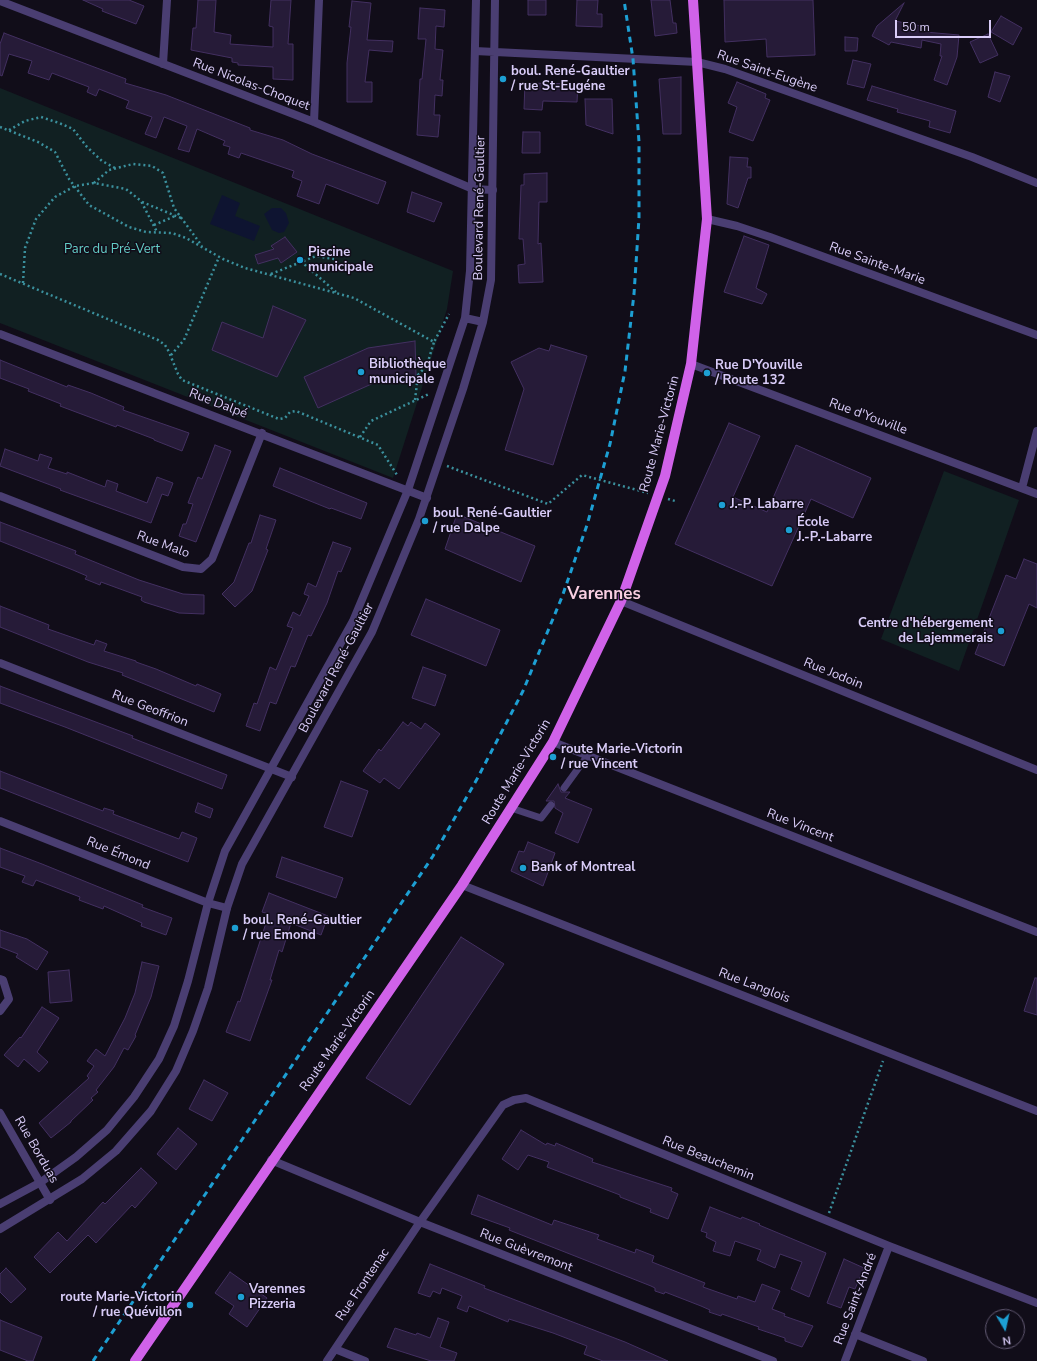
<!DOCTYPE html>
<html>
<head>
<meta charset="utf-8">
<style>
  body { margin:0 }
  #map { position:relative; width:1037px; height:1361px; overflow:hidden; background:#110d19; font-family:"Nunito Sans",sans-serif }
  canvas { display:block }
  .north { position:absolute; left:985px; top:1309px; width:40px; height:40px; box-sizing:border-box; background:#110d19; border:1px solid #615972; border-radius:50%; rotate:171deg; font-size:11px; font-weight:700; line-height:16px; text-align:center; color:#d9ccf8 }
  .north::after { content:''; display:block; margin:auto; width:14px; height:18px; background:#1d9fd3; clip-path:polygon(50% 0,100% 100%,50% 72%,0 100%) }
  .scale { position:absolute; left:895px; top:20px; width:96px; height:18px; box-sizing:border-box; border:2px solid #d9ccf8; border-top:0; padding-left:5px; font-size:12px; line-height:14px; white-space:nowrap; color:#d9ccf8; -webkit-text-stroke:3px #110d19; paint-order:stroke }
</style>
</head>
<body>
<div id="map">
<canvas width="1037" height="1361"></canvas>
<div class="north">N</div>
<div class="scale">50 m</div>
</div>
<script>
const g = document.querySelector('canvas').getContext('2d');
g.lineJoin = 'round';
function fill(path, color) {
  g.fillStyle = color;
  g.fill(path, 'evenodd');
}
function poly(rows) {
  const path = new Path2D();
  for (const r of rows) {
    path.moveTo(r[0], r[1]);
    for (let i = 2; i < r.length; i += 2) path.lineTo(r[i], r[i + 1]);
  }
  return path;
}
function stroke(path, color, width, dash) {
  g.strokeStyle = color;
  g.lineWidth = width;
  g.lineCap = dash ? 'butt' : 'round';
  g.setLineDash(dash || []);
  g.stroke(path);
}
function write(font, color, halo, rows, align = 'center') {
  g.font = font + ' "Nunito Sans",sans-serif';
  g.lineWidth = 3;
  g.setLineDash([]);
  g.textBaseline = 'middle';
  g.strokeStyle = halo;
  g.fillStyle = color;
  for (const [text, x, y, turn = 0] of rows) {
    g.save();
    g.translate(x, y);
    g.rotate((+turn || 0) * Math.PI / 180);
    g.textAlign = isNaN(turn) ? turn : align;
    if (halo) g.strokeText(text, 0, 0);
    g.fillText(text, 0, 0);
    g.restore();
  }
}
fill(poly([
  [0,88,453,271,447,309,393,478,0,323],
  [944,471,1019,500,959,671,881,639]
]), '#112022');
fill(poly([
  [222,195,240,203,235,216,260,226,254,241,210,224],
  [272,208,281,208,286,213,289,223,284,232,279,233,272,230,264,214]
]), '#0e1431');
const building = poly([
  [83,0,129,0,144,6,136,24,102,11,103,9,83,0],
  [198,0,216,0,214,32,231,35,230,44,273,47,273,27,269,26,271,0,291,0,288,44,293,44,293,80,273,79,273,67,238,65,238,63,232,62,232,58,191,50,193,28,196,28,198,0],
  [528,0,546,0,546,15,528,15,528,0],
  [577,0,598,0,597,14,602,14,602,27,576,26,577,0],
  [651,0,670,0,673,23,676,23,677,33,655,36,651,0],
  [724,0,813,0,815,55,767,57,766,39,725,42,724,0],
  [352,1,371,3,367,40,393,41,392,52,369,50,365,82,372,82,372,102,347,102,347,63,351,27,349,27,352,1],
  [904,3,895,21,926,27,925,32,959,35,957,57,947,85,934,80,942,56,940,56,941,44,922,40,921,48,891,42,889,45,872,36,877,26,904,3],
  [420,8,445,10,444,27,436,26,435,49,443,50,440,80,443,80,442,96,435,95,434,115,440,115,438,137,417,135,420,79,422,79,426,39,418,39,420,8],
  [1001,16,1022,28,1013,45,991,32,1001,16],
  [4,33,126,79,125,83,166,95,250,128,250,130,283,140,312,154,386,182,378,204,326,184,319,204,297,196,302,181,292,177,294,171,241,153,239,158,228,154,230,147,223,145,225,141,197,129,189,152,178,149,187,126,164,117,156,138,145,134,152,117,126,108,129,101,99,89,96,96,87,92,89,87,52,73,49,80,28,73,32,61,9,54,2,76,0,75,0,44,4,33],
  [988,34,998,55,980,63,970,42,988,34],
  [845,37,858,38,857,51,845,51,845,37],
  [853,60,871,64,864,88,847,84,853,60],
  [995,72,1010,76,1000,102,988,97,995,72],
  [681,77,681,134,663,134,659,79,681,77],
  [737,82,766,94,765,98,770,100,753,141,729,132,737,107,728,103,737,82],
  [525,83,578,84,577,102,543,101,542,110,524,109,525,83],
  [872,86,956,111,950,133,929,127,930,121,897,112,898,109,867,100,872,86],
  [585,99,612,99,613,134,586,125,585,99],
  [523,132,540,132,540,153,522,153,523,132],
  [730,157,748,158,747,167,751,167,751,178,748,178,738,208,727,204,730,157],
  [547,173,547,202,539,202,538,244,541,243,543,282,519,283,518,265,525,264,523,239,519,239,521,185,524,185,524,174,547,173],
  [412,192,442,203,434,222,407,212,412,192],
  [744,236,769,245,756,288,767,294,762,304,724,292,744,236],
  [285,237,297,252,281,263,278,258,258,264,255,255,274,249,271,246,285,237],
  [273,306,306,320,277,377,212,350,222,322,263,338,273,306],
  [415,341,416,376,376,382,318,408,304,377,368,348,415,341],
  [551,345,587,356,553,465,505,450,524,389,511,362,539,348,549,351,551,345],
  [0,360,67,387,68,385,91,393,124,407,123,410,189,433,182,451,154,440,154,439,117,425,116,427,60,406,61,404,28,391,29,389,0,378,0,360],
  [729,423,760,436,733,497,767,512,796,445,871,478,853,518,811,499,772,586,675,544,729,423],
  [215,445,231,451,196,542,179,536,183,524,186,524,193,504,188,503,198,477,202,479,215,445],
  [5,449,38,461,40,454,52,458,48,468,67,474,67,472,105,487,107,480,118,484,116,491,147,503,157,477,173,483,168,496,162,494,151,523,60,490,61,489,0,466,5,449],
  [280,468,367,503,361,519,331,508,330,509,273,486,280,468],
  [457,514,535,546,521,582,445,549,457,514],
  [260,515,276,520,266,549,268,550,252,591,235,607,222,594,234,582,249,543,251,543,260,515],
  [0,522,76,551,75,554,139,580,183,594,204,595,204,614,179,613,144,602,141,600,142,597,101,582,100,585,85,579,87,576,73,570,0,541,0,522],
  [333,542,351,548,341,572,338,571,327,603,311,636,308,635,295,667,291,666,276,704,270,702,260,731,246,726,254,703,257,704,270,667,276,670,293,628,287,626,293,612,300,616,309,596,304,594,308,583,316,587,333,542],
  [1024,559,1037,564,1037,608,1029,604,1004,666,975,654,1006,575,1016,579,1024,559],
  [426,599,500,630,486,666,411,635,426,599],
  [0,606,49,625,48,629,94,645,96,640,107,644,104,651,136,661,136,662,156,669,196,686,197,684,221,694,214,712,122,675,123,673,88,662,0,627,0,606],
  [423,667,446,675,435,706,412,698,423,667],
  [0,686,133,736,132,738,227,775,222,789,65,727,0,703,0,686],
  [403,722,408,726,411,722,421,729,425,723,440,734,399,789,384,778,380,783,363,771,379,749,381,751,403,722],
  [0,771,103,811,104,808,114,811,113,814,179,839,182,832,197,838,188,862,0,788,0,771],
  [341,781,368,791,352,837,324,827,341,781],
  [558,784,561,792,570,792,565,798,592,809,578,843,555,833,563,813,555,808,554,801,546,801,558,784],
  [198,803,213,809,210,818,195,812,198,803],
  [528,842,555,853,543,886,511,871,519,851,524,852,528,842],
  [0,848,42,864,121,896,143,905,142,907,172,918,166,935,141,926,142,923,104,906,103,909,79,900,80,897,36,880,33,886,22,882,25,876,0,867,0,848],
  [282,857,343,878,336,898,276,877,282,857],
  [269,893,328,916,321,935,291,923,282,952,279,950,270,980,272,980,250,1041,226,1032,238,1001,240,1002,269,914,262,912,269,893],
  [0,930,27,939,48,952,37,970,16,957,18,954,0,947,0,930],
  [461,937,504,964,410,1105,366,1078,461,937],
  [142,962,159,966,151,997,135,1035,136,1036,128,1050,124,1048,114,1067,96,1090,98,1092,91,1098,93,1100,71,1121,71,1122,51,1138,39,1123,89,1078,87,1076,94,1066,87,1061,96,1049,105,1056,125,1018,135,993,142,962],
  [69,970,72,1001,50,1003,48,972,69,970],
  [1035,978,1037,978,1037,1015,1024,1011,1035,978],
  [42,1007,59,1018,37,1052,48,1062,39,1072,24,1059,18,1067,4,1055,20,1037,21,1038,42,1007],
  [204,1080,228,1093,212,1121,189,1109,204,1080],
  [178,1128,197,1144,176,1170,157,1154,178,1128],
  [521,1130,546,1145,547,1143,555,1146,556,1143,593,1159,592,1162,672,1188,671,1191,678,1194,668,1219,650,1212,651,1209,620,1197,620,1195,547,1167,549,1162,528,1155,518,1170,502,1159,521,1130],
  [141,1168,157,1183,135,1208,132,1205,96,1243,88,1235,50,1273,34,1257,58,1232,67,1241,103,1202,105,1204,141,1168],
  [478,1195,552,1225,554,1220,599,1235,597,1239,635,1253,636,1249,654,1256,652,1262,705,1283,703,1287,737,1299,738,1296,755,1302,762,1284,780,1291,772,1309,785,1314,784,1316,813,1326,802,1347,785,1341,785,1338,758,1329,759,1327,722,1314,721,1316,709,1312,710,1310,701,1306,665,1292,664,1294,655,1291,655,1288,651,1286,509,1230,510,1228,471,1214,478,1195],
  [710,1207,741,1219,742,1217,760,1224,759,1225,826,1253,809,1297,791,1289,802,1262,780,1254,775,1268,757,1260,761,1250,735,1241,730,1256,713,1251,716,1242,706,1237,707,1233,701,1231,710,1207],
  [844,1259,864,1268,855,1289,849,1287,841,1308,827,1303,844,1259],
  [430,1264,485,1286,484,1288,625,1342,668,1361,603,1361,584,1354,587,1346,553,1333,509,1319,508,1322,469,1306,467,1312,457,1308,462,1296,442,1288,440,1294,433,1291,430,1297,418,1293,430,1264],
  [6,1268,26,1289,11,1303,0,1292,0,1274,6,1268],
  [230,1272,267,1298,247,1327,229,1314,234,1306,215,1293,230,1272],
  [438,1318,449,1322,440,1347,457,1353,454,1361,431,1361,387,1347,395,1328,416,1335,417,1333,430,1338,438,1318],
  [0,1320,42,1337,33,1361,28,1361,0,1350,0,1320]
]);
fill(building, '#261b38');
stroke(building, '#433061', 1);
stroke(poly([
  [0,127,38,142,55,152,69,179,89,205,129,227,146,232,172,233,186,238,223,259,245,268,354,298,434,342,449,314],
  [9,130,25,121,41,117,59,123,73,129,87,147,102,161,115,168],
  [94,183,109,170,133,164,152,166,163,173,174,208,202,246],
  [142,202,181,218],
  [154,225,175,216],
  [297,258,336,292],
  [0,274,158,340,165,345,169,352,178,374,182,380,279,419,285,418,290,412,296,411,378,445,397,475],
  [271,274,316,256,334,259],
  [23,283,25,248,36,219,55,197,75,186,94,183,126,189,141,201,157,232],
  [171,355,184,340,219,257],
  [415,400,418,375,427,365,434,342],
  [360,437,371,421,429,394],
  [447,466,548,504,582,475,648,493],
  [668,499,675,501],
  [829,1213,883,1061]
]), '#3b909d', 2.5, [2, 3]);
stroke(poly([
  [564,788,588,755],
  [511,808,541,818,551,805]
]), '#4a3e72', 7);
stroke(poly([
  [0,1,314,122,473,189,493,190],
  [697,62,725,69,972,157,1037,183],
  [163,64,167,0],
  [314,122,319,0],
  [707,219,737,226,770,237,1037,335],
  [0,334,427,498],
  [691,364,1037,494],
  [1022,488,1037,431],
  [0,496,183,567,201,569,212,559,262,433],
  [621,601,1037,770],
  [0,663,292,777],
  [553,742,1037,932],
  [0,821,208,903,227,908],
  [462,885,1037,1111],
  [0,979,3,980,9,999,0,1011],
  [0,1113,50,1200],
  [271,1160,420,1222,773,1361],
  [855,1334,923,1361],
  [335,1349,365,1361],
  [327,1361,420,1222,503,1105,514,1100,526,1098,889,1246,1037,1303],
  [845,1361,889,1246]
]), '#4a3e72', 8);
stroke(poly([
  [475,51,697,62],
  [465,318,483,322],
  [0,1204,41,1182,76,1157,107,1130,134,1097,159,1059,174,1026,188,981,208,903,225,851,353,621,408,490,465,318,470,271,476,0],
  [0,1229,82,1179,116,1151,151,1111,176,1071,193,1031,208,988,227,908,242,864,372,632,419,519,463,389,483,322,491,280,495,0]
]), '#4a3e72', 8);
stroke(poly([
  [135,1361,462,885,553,742,621,601,665,476,691,364,707,219,693,0]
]), '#d062e9', 10);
stroke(poly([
  [93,1361,433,856,477,779,523,691,562,597,587,525,610,444,625,371,634,294,639,218,639,142,633,59,624,0]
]), '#1d9fd3', 3, [6, 5]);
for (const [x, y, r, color] of [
  [503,79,4,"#1d9fd3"],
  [300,260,4,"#1d9fd3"],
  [361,372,4,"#1d9fd3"],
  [707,373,4,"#1d9fd3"],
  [722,505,4,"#1d9fd3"],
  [425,521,4,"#1d9fd3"],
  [789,530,4,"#1d9fd3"],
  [1001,631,4,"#1d9fd3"],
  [553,757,4,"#1d9fd3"],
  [523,868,4,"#1d9fd3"],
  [235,928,4,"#1d9fd3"],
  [241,1297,4,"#1d9fd3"],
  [190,1305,4,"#1d9fd3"]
]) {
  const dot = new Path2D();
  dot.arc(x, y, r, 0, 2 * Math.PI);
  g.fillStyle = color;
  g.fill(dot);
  stroke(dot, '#110d19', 1.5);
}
write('bold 13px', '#d9ccf8', '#110d19', [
  ["boul. René-Gaultier",511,72],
  ["/ rue St-Eugéne",511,87],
  ["Piscine",308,253],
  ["municipale",308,268],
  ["Bibliothèque",369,365],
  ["municipale",369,380],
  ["Rue D'Youville",715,366],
  ["/ Route 132",715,381],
  ["J.-P. Labarre",730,505],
  ["boul. René-Gaultier",433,514],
  ["/ rue Dalpe",433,529],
  ["École",797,523],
  ["J.-P.-Labarre",797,538],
  ["Centre d'hébergement",993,624,"right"],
  ["de Lajemmerais",993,639,"right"],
  ["route Marie-Victorin",561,750],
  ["/ rue Vincent",561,765],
  ["Bank of Montreal",531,868],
  ["boul. René-Gaultier",243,921],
  ["/ rue Emond",243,936],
  ["Varennes",249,1290],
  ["Pizzeria",249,1305],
  ["route Marie-Victorin",182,1298,"right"],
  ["/ rue Quévillon",182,1313,"right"]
], 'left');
write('13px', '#d9ccf8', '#110d19', [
  ["Rue Saint-Eugène",767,72,19],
  ["Rue Nicolas-Choquet",251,85,21],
  ["Boulevard René-Gaultier",480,208,-89],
  ["Rue Sainte-Marie",877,264,20],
  ["Rue Dalpé",218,404,21],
  ["Rue d'Youville",868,417,20],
  ["Route Marie-Victorin",660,434,-75],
  ["Rue Malo",163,545,20],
  ["Boulevard René-Gaultier",337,668,-62],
  ["Rue Jodoin",833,674,22],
  ["Rue Geoffrion",150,709,21],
  ["Route Marie-Victorin",517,772,-59],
  ["Rue Vincent",800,826,21],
  ["Rue Émond",118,854,22],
  ["Rue Langlois",754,986,21],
  ["Route Marie-Victorin",338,1041,-55],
  ["Rue Borduas",36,1150,60],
  ["Rue Beauchemin",708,1159,22],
  ["Rue Guèvremont",526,1251,21],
  ["Rue Frontenac",363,1285,-56],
  ["Rue Saint-André",856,1299,-69]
]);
write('13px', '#63cdc6', '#110d19', [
  ["Parc du Pré-Vert",112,250]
]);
write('bold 17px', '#f8cee1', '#110d19', [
  ["Varennes",604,595]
]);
</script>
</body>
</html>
